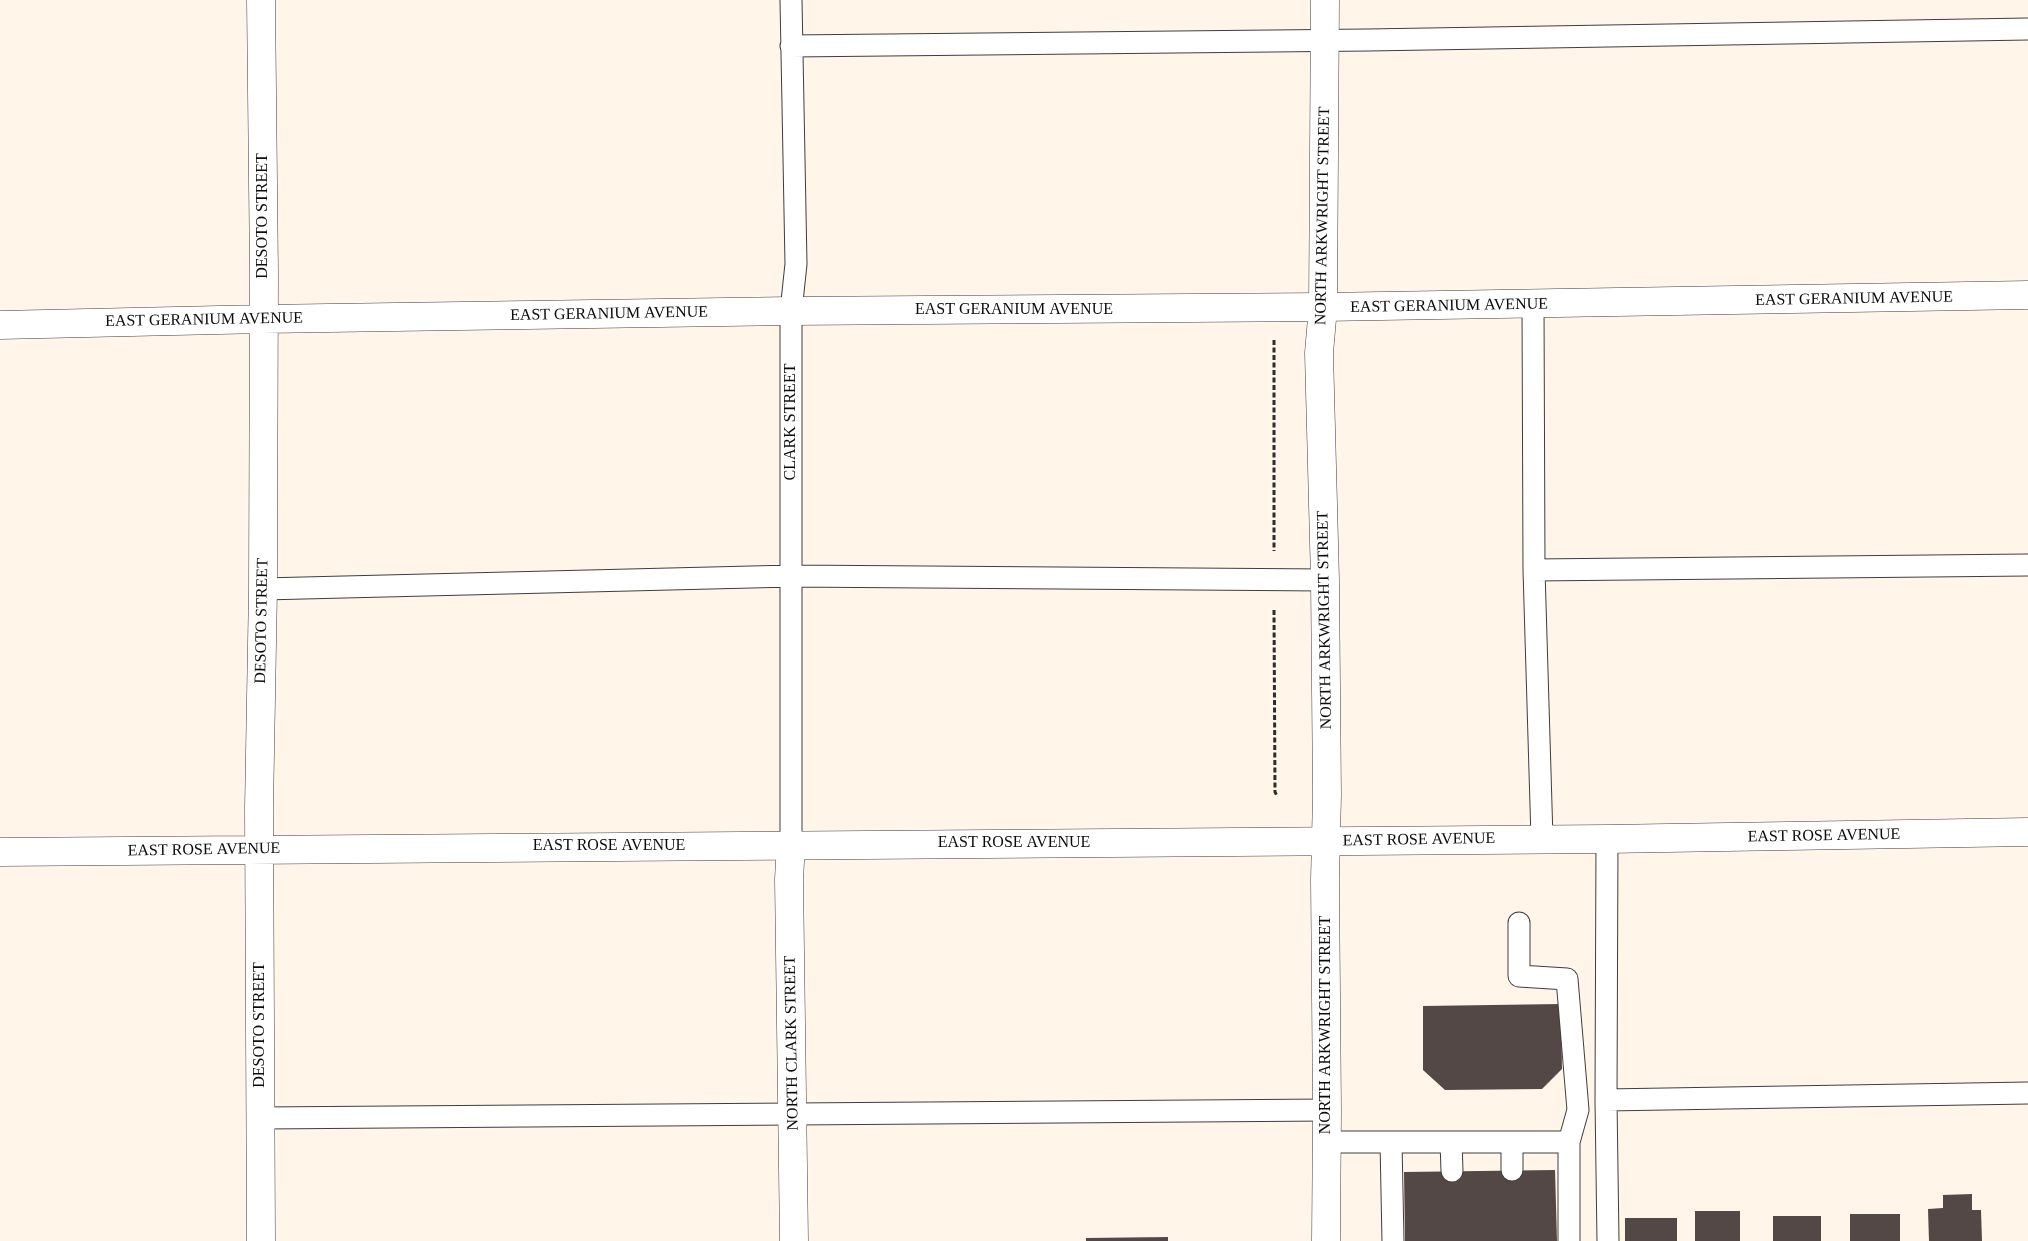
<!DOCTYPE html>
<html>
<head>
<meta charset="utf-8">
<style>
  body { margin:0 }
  canvas { display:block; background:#fff5e8 }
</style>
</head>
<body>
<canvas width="2028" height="1241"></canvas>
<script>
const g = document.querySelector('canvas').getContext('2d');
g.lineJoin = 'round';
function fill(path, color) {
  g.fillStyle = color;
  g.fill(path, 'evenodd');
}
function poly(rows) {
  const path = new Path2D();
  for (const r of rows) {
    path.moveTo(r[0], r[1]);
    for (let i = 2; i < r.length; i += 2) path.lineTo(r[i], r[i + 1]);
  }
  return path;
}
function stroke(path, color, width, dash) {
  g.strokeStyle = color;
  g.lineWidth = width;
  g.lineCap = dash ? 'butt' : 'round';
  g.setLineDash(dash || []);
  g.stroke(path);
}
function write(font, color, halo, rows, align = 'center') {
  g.font = font + ' "Times New Roman",serif';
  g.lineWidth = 5;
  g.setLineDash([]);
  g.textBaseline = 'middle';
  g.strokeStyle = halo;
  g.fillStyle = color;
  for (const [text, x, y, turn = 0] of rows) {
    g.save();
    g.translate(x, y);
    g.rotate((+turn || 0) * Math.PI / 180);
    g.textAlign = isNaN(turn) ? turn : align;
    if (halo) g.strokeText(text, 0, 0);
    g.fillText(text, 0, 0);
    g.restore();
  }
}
fill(poly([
  [1561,1004,1562,1069,1542,1089,1445,1090,1423,1070,1423,1006],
  [1555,1170,1557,1241,1405,1241,1404,1172],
  [1972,1194,1972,1210,1981,1210,1982,1241,1929,1241,1928,1209,1943,1208,1943,1195],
  [1695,1211,1740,1211,1740,1241,1695,1241],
  [1850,1214,1900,1214,1900,1241,1850,1241],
  [1773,1216,1821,1216,1821,1241,1773,1241],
  [1625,1218,1677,1218,1677,1241,1625,1241],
  [1168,1237,1168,1241,1086,1241,1086,1238]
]), '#544846');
const service = poly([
  [791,0,796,264,791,311,791,845],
  [791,46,1368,40,2028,29],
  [1533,304,1534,570,1542,839],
  [1534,570,2028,565],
  [263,589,792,576,1325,580],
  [1607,839,1606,1100,1608,1241],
  [1519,923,1519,976,1567,979,1578,1110,1569,1142],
  [1606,1100,2028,1093],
  [261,1118,1327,1110],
  [1327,1142,1569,1142,1569,1241],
  [1391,1142,1393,1241],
  [1451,1142,1452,1171],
  [1512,1142,1512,1170]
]);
const minor = poly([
  [0,325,263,319,791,311,1323,307,2028,295],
  [791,845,789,879,794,1241],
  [0,852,1607,839,2028,832],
  [261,1241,259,808,263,589,264,273,261,0]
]);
const tertiary = poly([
  [1325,0,1323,307,1319,353,1325,580,1327,795,1325,880,1327,1110,1326,1241]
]);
stroke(service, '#3e3e3e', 23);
stroke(minor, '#3e3e3e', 29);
stroke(tertiary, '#3e3e3e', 29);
stroke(poly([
  [1274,340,1274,551],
  [1274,610,1275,792,1277,796]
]), '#2d2d2d', 3, [5, 2.5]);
stroke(service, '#fff', 21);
stroke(minor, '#fff', 28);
stroke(tertiary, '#fff', 28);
write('16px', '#0b0b0b', '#fff', [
  ["DESOTO STREET",263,216,-90],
  ["NORTH ARKWRIGHT STREET",1323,216,-89],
  ["EAST GERANIUM AVENUE",1854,299,-1],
  ["EAST GERANIUM AVENUE",1449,306,-1],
  ["EAST GERANIUM AVENUE",1014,310],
  ["EAST GERANIUM AVENUE",609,314,-1],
  ["EAST GERANIUM AVENUE",204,320,-1],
  ["CLARK STREET",791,422,-90],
  ["NORTH ARKWRIGHT STREET",1325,620,-91],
  ["DESOTO STREET",262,621,-89],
  ["EAST ROSE AVENUE",1824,836,-1],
  ["EAST ROSE AVENUE",1419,840,-1],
  ["EAST ROSE AVENUE",1014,843],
  ["EAST ROSE AVENUE",609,846],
  ["EAST ROSE AVENUE",204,850,-1],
  ["DESOTO STREET",260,1025,-90],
  ["NORTH ARKWRIGHT STREET",1326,1025,-90],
  ["NORTH CLARK STREET",792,1043,-91]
]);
</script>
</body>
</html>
